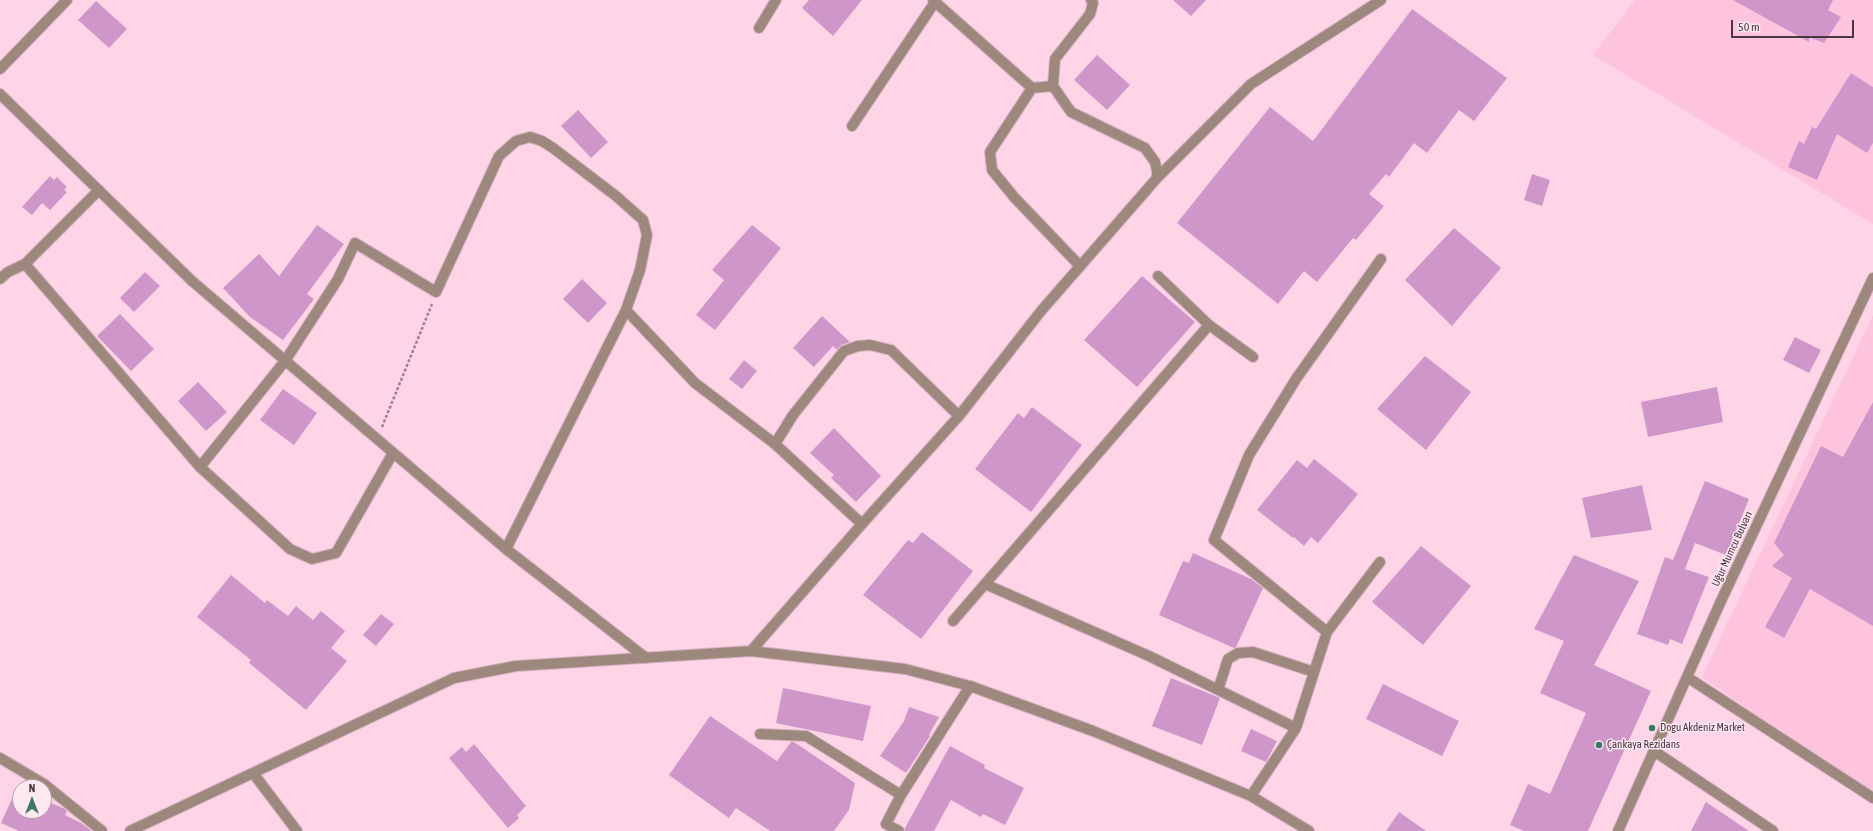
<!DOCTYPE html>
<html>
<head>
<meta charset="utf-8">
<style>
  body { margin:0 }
  #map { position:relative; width:1873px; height:831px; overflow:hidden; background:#fed4e6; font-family:"Asap Condensed",sans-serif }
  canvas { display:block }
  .north { position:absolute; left:12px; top:779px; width:40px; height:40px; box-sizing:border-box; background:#fde8f1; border:1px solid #b5a1aa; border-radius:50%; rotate:0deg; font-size:11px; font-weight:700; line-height:16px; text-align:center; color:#4a363f }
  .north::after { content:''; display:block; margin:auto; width:14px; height:18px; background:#3a7864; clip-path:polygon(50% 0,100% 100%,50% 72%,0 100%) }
  .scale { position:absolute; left:1731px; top:20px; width:123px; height:18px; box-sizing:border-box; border:2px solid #4a363f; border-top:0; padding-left:5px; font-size:12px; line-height:14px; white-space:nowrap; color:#4a363f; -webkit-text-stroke:3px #fde8f1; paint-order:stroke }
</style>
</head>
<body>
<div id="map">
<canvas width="1873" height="831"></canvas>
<div class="north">N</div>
<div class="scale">50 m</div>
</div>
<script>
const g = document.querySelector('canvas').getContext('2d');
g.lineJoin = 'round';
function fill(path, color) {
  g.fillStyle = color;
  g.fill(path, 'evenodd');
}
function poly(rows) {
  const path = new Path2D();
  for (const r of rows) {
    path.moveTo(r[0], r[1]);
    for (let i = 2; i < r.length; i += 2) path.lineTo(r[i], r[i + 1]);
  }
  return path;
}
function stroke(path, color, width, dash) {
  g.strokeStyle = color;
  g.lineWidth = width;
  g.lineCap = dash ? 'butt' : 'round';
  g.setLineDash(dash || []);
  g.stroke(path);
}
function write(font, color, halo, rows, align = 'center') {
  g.font = font + ' "Asap Condensed",sans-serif';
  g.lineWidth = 3;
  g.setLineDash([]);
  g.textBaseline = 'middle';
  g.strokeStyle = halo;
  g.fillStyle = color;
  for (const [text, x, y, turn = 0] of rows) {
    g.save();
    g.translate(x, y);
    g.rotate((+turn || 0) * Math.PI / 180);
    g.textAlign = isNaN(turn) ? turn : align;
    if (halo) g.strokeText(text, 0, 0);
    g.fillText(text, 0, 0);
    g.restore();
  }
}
fill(poly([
  [1635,0,1873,0,1873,224,1593,55],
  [1873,315,1873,796,1702,677]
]), '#fec3dd');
fill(poly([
  [809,0,862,0,833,36,802,8],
  [1173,0,1206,0,1191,16],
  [1733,0,1833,0,1828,10,1841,17,1824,43,1809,37,1809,42],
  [96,1,127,29,109,48,78,20],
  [1412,9,1507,78,1474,121,1459,110,1427,153,1414,143,1389,177,1386,174,1369,194,1384,206,1356,240,1353,238,1317,282,1304,271,1278,304,1177,223,1270,107,1313,141],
  [1097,55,1130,85,1107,110,1074,80],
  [1851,73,1873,87,1873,143,1867,153,1837,134,1817,180,1788,167,1799,141,1804,144,1812,127,1816,129],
  [578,110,608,142,591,158,561,126],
  [1532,174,1550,180,1542,206,1524,200],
  [50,176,54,180,57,177,67,187,64,190,67,192,50,210,42,203,32,215,22,207],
  [317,225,344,244,307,294,314,299,283,340,250,317,223,288,259,254,279,276],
  [752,225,781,248,715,330,696,315,724,280,712,270],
  [1454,228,1501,268,1452,326,1405,280],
  [145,272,160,286,134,312,120,298],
  [1142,276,1195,322,1137,387,1084,340],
  [582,279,607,303,588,323,563,299],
  [120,314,154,349,131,371,97,336],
  [822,316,850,342,841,345,837,350,833,346,814,367,793,348],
  [1795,337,1821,350,1809,373,1783,360],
  [1425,356,1471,392,1426,450,1377,409],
  [744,360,757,371,742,389,729,379],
  [198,382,227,412,206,431,178,401],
  [1717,387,1723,422,1648,437,1641,402],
  [283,389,317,413,294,445,260,420],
  [1873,402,1873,626,1810,589,1784,638,1765,627,1792,578,1772,566,1784,555,1774,543,1821,446,1843,457],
  [1032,407,1082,445,1031,512,975,469,1018,413,1024,418],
  [834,428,881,476,856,502,831,478,834,475,810,453],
  [1314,459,1358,494,1318,543,1311,537,1304,546,1294,537,1293,538,1257,510,1297,460,1307,468],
  [1705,481,1749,499,1726,555,1695,543,1685,569,1709,577,1682,644,1670,639,1668,645,1637,634,1665,557,1673,560],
  [1642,485,1652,530,1591,538,1582,498],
  [922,532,973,571,921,639,863,595,908,540,913,543],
  [1421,546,1471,586,1423,645,1372,602],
  [1193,553,1251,579,1263,588,1236,647,1234,648,1159,615,1183,561,1189,563],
  [1574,555,1639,581,1594,665,1651,691,1588,831,1524,831,1510,825,1528,784,1550,794,1586,713,1540,693,1564,641,1534,629],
  [231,575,265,603,267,600,288,616,296,606,313,620,321,611,345,631,331,648,347,661,306,710,249,663,251,660,197,617],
  [381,614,394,624,376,646,363,635],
  [1171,678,1220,698,1202,745,1152,726],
  [1383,684,1459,721,1442,756,1366,719],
  [783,688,871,706,863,741,776,723],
  [909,707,939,717,929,735,930,736,906,773,880,756,904,721],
  [710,716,777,761,791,742,794,742,855,783,849,810,834,831,770,831,736,808,729,818,669,775],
  [1251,729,1277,741,1266,762,1241,751],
  [474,744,526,806,517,815,519,818,508,828,449,758,462,747,466,752],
  [950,746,985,765,984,768,1024,788,1005,825,983,814,981,817,951,800,934,831,905,831,905,828],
  [17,788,20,789,20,811,44,811,44,800,65,809,67,811,65,815,81,823,92,831,19,831,1,823],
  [1706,802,1749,831,1691,831],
  [1399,812,1426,831,1386,831]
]), '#cf97c9');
const minor = poly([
  [933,0,1032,88,1053,86],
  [759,28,776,0],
  [0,69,67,0],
  [1032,88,990,152,992,170,1014,197,1080,266],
  [0,94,192,281,506,549,646,658],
  [852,126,935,2],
  [1157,178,1251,84,1381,0],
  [25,264,200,467,290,549,312,559,336,553,393,453],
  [1158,276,1209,325,1253,357],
  [0,279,8,272,25,264,99,190],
  [626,310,695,383,775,444,862,524,751,651],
  [1209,325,985,584,1149,656,1296,728],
  [775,444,793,415,844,351,858,346,870,345,891,350,959,416],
  [200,467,285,361,338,279,355,243,436,292,499,156,516,141,530,137,542,141,553,148,616,196,643,220,647,235,640,270,626,310,506,549],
  [862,524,959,416,1041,311,1157,178,1157,171,1155,162,1145,148,1071,112,1053,86,1055,59,1090,14,1093,3,1091,0],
  [953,621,985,584],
  [1327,632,1380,562],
  [1687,677,1873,798],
  [1218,690,1228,659,1238,653,1253,652,1314,672],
  [760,734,806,736,901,795],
  [1654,751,1773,831],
  [0,758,44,784,102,831],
  [253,773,297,831],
  [1251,796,1296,728,1327,632,1214,540,1249,455,1296,379,1381,259],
  [130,831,454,678,516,666,751,651,905,669,970,686,1093,731,1251,796,1309,831],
  [899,831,886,824,901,795,970,686],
  [1618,831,1721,601,1873,278]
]);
stroke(minor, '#d6b1c1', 12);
stroke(poly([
  [382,427,432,304]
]), '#9e808d', 2.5, [3, 2]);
stroke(minor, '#9c887d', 10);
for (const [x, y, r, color] of [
  [1652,728,4,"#3a7864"],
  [1599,745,4,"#3a7864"]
]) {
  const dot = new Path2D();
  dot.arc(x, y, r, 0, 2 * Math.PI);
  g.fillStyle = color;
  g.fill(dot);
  stroke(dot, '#fde8f1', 1.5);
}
write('11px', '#4a363f', '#fde8f1', [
  ["Uğur Mumcu Bulvarı",1732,549,-65]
]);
write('11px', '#4a363f', '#fde8f1', [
  ["Dogu Akdeniz Market",1660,728],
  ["Çankaya Rezidans",1607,745]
], 'left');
</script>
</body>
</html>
